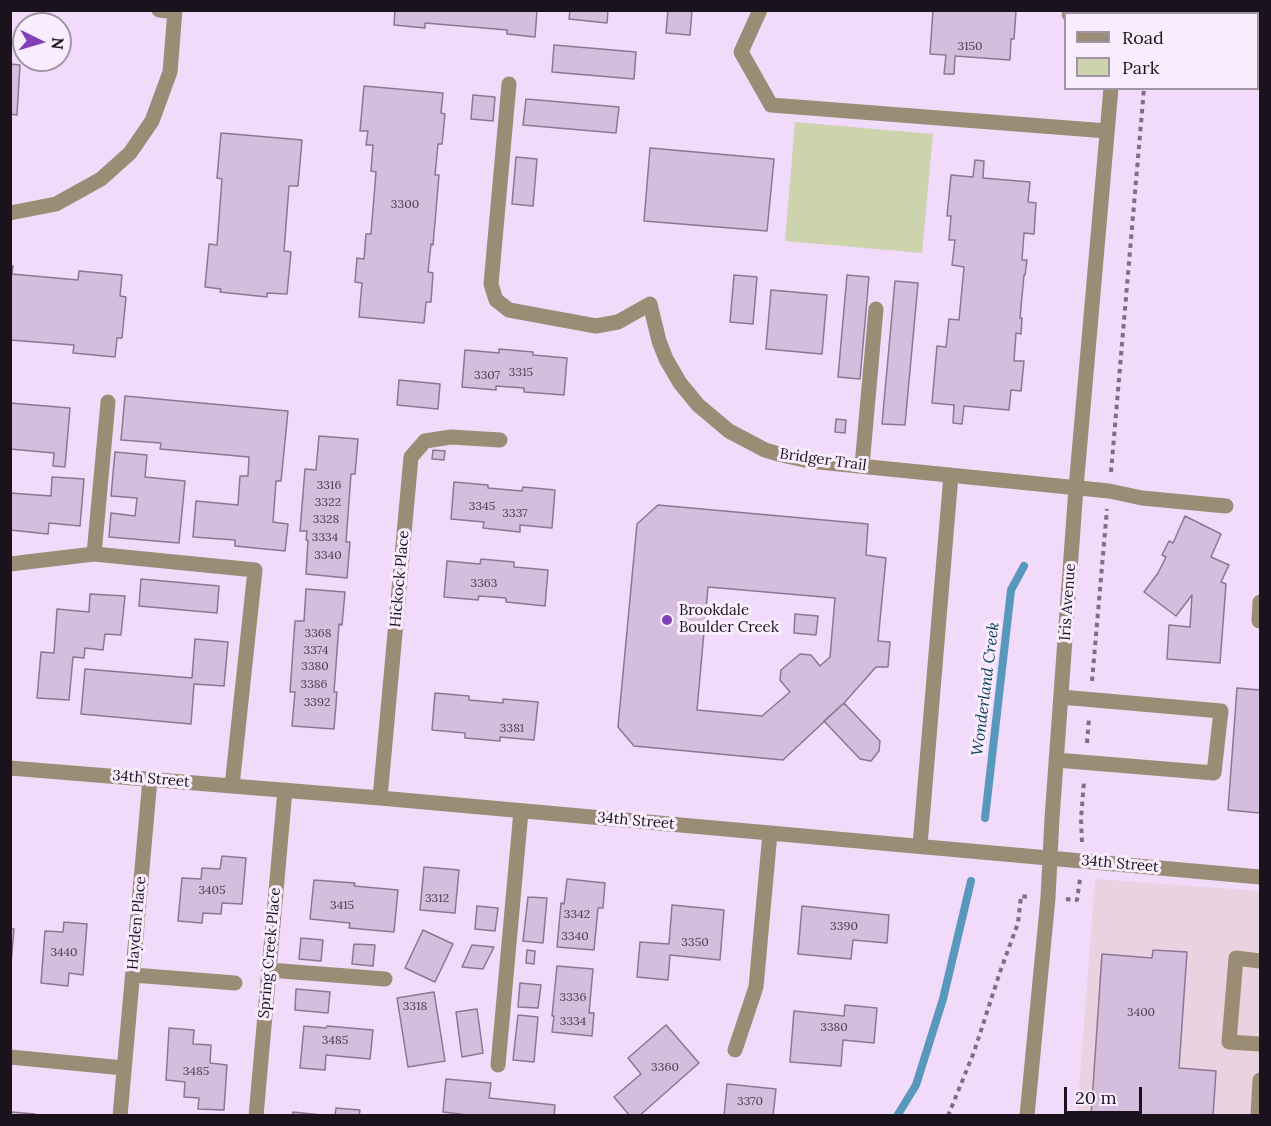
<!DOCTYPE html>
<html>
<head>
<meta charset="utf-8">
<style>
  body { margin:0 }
  #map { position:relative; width:1271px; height:1126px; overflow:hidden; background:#f2dafa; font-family:Lora,serif }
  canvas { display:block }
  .frame { position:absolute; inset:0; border:12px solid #1a121d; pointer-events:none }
  .legend { position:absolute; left:1064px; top:12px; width:195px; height:78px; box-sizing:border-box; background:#faecff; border:2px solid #a095a5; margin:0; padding:8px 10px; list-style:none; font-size:18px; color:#1a121d }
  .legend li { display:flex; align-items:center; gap:12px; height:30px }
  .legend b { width:30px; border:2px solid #a095a5 }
  .north { position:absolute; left:12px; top:12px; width:60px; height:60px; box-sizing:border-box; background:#faecff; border:2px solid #a095a5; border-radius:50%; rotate:95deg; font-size:16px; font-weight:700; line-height:24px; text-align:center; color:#1a121d }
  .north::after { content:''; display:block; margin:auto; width:21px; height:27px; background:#8340b4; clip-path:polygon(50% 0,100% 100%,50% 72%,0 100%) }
  .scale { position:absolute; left:1064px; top:1087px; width:78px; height:27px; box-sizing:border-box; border:3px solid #1a121d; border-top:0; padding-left:8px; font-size:18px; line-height:21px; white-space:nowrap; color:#1a121d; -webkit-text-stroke:4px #faecff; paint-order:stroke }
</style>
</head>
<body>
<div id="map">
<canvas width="1271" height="1126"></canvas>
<div class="frame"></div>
<ul class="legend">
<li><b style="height:8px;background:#9b8c75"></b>Road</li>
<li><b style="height:16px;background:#cdd3ad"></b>Park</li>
</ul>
<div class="north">N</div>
<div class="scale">20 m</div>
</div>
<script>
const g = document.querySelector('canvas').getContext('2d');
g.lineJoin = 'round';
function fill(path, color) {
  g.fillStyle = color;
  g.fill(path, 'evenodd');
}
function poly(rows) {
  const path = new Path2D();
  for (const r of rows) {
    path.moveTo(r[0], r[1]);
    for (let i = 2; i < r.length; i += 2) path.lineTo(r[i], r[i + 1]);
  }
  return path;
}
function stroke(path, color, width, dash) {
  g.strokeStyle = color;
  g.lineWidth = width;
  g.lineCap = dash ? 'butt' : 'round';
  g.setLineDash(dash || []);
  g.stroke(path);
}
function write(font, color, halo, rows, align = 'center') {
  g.font = font + ' Lora,serif';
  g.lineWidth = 6;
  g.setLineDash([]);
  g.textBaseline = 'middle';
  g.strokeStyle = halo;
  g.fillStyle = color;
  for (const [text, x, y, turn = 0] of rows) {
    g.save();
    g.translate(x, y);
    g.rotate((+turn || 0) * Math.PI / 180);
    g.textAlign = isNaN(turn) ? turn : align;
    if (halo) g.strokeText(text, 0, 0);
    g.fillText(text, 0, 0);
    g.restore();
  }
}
fill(poly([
  [1095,879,1260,891,1260,1115,1077,1116]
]), '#e9d3e0');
fill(poly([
  [795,122,933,134,922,253,785,241]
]), '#cdd3ad');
stroke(poly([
  [1176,14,1176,10],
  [985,818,1011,590,1024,566],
  [897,1116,916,1085,943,999,971,881]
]), '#5898bc', 8);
const building = poly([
  [395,10,537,10,535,37,507,34,507,30,425,23,425,28,394,25,395,10],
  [570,10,608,10,607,23,569,19,570,10],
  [668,10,692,10,690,35,666,33,668,10],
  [933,10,1016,11,1014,39,1011,39,1010,60,955,56,954,74,944,74,946,55,930,54,933,10],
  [554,45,636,52,634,79,552,72,554,45],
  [10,64,20,65,17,115,10,114,10,64],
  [364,86,443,93,441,113,445,114,442,144,438,144,435,175,439,175,433,245,431,244,428,272,433,273,431,302,426,302,424,323,359,317,362,283,355,282,357,258,364,259,366,234,371,234,376,172,371,171,373,145,366,145,368,131,360,131,364,86],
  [473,95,495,97,493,121,471,119,473,95],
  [526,99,619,107,616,133,523,125,526,99],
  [221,133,302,140,298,186,289,186,284,251,291,252,287,294,267,293,267,297,220,292,221,289,205,287,209,244,217,245,222,179,217,178,221,133],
  [650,148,774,159,767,231,644,221,650,148],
  [516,157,537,159,533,206,512,204,516,157],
  [975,160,984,161,983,178,1030,182,1028,202,1036,203,1034,234,1024,233,1022,260,1027,260,1025,275,1024,275,1020,318,1022,318,1021,334,1016,333,1014,361,1024,361,1021,391,1011,390,1009,410,964,406,962,424,953,423,954,405,932,403,937,346,946,347,949,319,959,320,964,267,952,265,955,240,949,240,951,216,947,216,951,175,973,177,975,160],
  [10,266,13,266,12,274,78,280,79,271,122,275,120,296,126,297,122,338,117,338,115,357,73,353,74,345,10,340,10,266],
  [734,275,757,277,753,324,730,322,734,275],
  [847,275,869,277,860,379,838,377,847,275],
  [895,281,918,283,905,425,882,424,895,281],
  [771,290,827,295,822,354,766,349,771,290],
  [499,349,533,352,533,355,567,358,564,395,524,392,524,388,496,386,496,390,462,387,465,350,499,353,499,349],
  [399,380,440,384,438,409,397,405,399,380],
  [125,396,288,411,281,481,276,481,273,522,288,524,285,551,235,546,235,540,193,537,196,501,238,505,240,476,248,476,249,457,160,449,161,443,121,440,125,396],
  [10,403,70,408,65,467,53,466,54,453,10,449,10,403],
  [836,419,846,420,845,433,835,432,836,419],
  [319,436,358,439,355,474,351,474,346,542,350,542,347,578,306,574,308,540,306,540,307,531,300,531,305,469,316,470,319,436],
  [433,450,445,451,444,460,432,459,433,450],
  [115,452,147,455,145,477,185,481,179,543,109,537,111,513,135,516,137,498,111,496,115,452],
  [52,477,84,479,80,526,49,523,48,534,10,530,10,493,51,496,52,477],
  [454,482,488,485,488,488,522,491,523,487,555,490,552,528,520,525,520,532,483,528,484,522,451,519,454,482],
  [658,505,868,524,866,555,886,558,878,641,890,642,888,667,876,667,844,703,783,760,634,746,618,727,637,524,658,505],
  [708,587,835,598,830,657,820,666,811,655,800,654,781,670,780,680,790,692,762,716,697,710,708,587],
  [1185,516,1221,534,1211,557,1229,565,1221,582,1226,584,1220,663,1167,659,1169,625,1190,627,1192,595,1176,616,1144,592,1158,573,1166,557,1162,555,1169,541,1173,543,1185,516],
  [481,559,514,562,514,567,548,570,545,606,506,602,506,598,479,596,478,600,444,597,447,561,480,564,481,559],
  [141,579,219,586,217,613,139,606,141,579],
  [306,589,345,592,342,625,339,624,334,692,337,692,334,729,292,726,295,692,290,692,295,621,304,621,306,589],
  [90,594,125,596,121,635,105,634,103,650,85,648,84,658,73,657,69,700,37,698,41,652,54,653,57,609,89,612,90,594],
  [795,614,818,616,816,635,794,633,795,614],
  [195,639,228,642,224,686,194,684,191,724,81,714,85,669,192,678,195,639],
  [1237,688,1260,690,1260,813,1228,810,1237,688],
  [435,693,469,696,469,700,503,703,503,699,538,702,534,740,500,737,500,741,465,738,465,733,432,730,435,693],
  [844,703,880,741,879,751,871,761,860,759,824,721,844,703],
  [222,856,246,858,242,904,222,903,221,914,203,913,202,923,178,921,182,878,201,879,202,868,220,869,222,856],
  [424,867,459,870,455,913,420,910,424,867],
  [567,879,605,883,603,908,598,908,594,950,557,947,561,903,564,904,567,879],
  [314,880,355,883,354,886,398,890,394,932,349,928,350,923,310,919,314,880],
  [528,897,547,898,543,943,523,941,528,897],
  [672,905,724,910,720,960,670,955,668,980,637,977,640,942,669,944,672,905],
  [477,906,498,908,495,931,475,929,477,906],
  [802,906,889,915,887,943,853,940,851,959,798,954,802,906],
  [64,922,87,924,83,975,69,973,68,986,41,983,45,931,63,932,64,922],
  [10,929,14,929,10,976,10,929],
  [423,930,453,944,435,982,405,968,423,930],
  [301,938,323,940,321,961,299,959,301,938],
  [354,944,375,945,373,966,352,964,354,944],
  [472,945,494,947,483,969,462,967,472,945],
  [527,950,535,951,534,964,526,963,527,950],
  [1153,950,1187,952,1179,1068,1216,1071,1213,1116,1091,1116,1102,954,1152,958,1153,950],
  [557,966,593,969,589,1013,594,1013,592,1036,552,1032,554,1016,552,1016,557,966],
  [520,983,541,985,538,1008,518,1007,520,983],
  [296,989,330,992,328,1013,295,1010,296,989],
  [434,992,445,1061,408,1067,397,998,434,992],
  [845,1005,877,1008,874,1043,843,1040,841,1066,790,1062,794,1011,844,1016,845,1005],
  [477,1009,483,1053,462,1057,456,1012,477,1009],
  [518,1015,538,1017,534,1062,513,1060,518,1015],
  [666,1025,699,1063,639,1116,630,1116,614,1097,641,1074,628,1058,666,1025],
  [304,1026,326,1028,327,1026,373,1030,370,1059,326,1055,325,1070,300,1068,304,1026],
  [169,1028,194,1030,193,1044,211,1045,210,1063,227,1065,224,1110,198,1109,199,1098,184,1097,185,1082,166,1080,169,1028],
  [446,1079,491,1083,489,1098,555,1105,554,1116,476,1116,443,1112,446,1079],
  [727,1084,776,1089,773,1116,724,1116,727,1084],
  [336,1108,360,1110,359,1116,335,1116,336,1108],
  [11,1112,35,1114,35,1116,11,1116,11,1112],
  [293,1112,331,1116,292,1116,293,1112]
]);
fill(building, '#d5bedd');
stroke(building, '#8b7693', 1.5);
stroke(poly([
  [1150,14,1150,10],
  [1111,472,1144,88],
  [1092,681,1107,509],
  [1087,743,1089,718],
  [1082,842,1081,819,1084,781],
  [1066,899,1077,900,1080,879],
  [948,1116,974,1052,1000,972,1018,923,1021,896,1028,897]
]), '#7e6e83', 4, [4.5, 4.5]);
stroke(poly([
  [159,10,175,12],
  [760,10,741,52,771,105,1107,131],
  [1069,14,1070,10],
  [1118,14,1118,10],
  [509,84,491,284,496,300,509,310,596,326,618,322,650,304,659,341,666,359,680,383,698,405,729,431,765,450,782,455,809,461,1109,491,1142,498,1226,506],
  [10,213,56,204,101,179,130,153,152,121,170,72,175,10],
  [108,402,94,554,255,570,232,786],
  [862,466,876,309],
  [10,564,94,554],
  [1260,602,1259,621,1260,621],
  [1056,760,1214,773,1221,711,1061,697],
  [10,768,380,798,1260,877],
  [380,798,411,457,425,441,451,437,500,440],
  [920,845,951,475],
  [1260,961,1236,958,1229,1042,1260,1044],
  [269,970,385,979],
  [133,975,235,983],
  [735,1050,756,987,770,833],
  [10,1057,124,1068],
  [498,1065,521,811],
  [120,1116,150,779],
  [256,1116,285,790],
  [1027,1116,1048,898,1052,818,1076,488,1111,88],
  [1258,1116,1260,1080]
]), '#9b8c75', 15);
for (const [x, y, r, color] of [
  [667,620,6,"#8340b4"]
]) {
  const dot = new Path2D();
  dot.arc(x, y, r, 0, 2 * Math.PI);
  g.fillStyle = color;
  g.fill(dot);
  stroke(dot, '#faecff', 2);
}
write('12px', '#493d4d', null, [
  ["3150",970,47],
  ["3300",405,205],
  ["3315",521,373],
  ["3307",487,376],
  ["3316",329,486],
  ["3322",328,503],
  ["3345",482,507],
  ["3337",515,514],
  ["3328",326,520],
  ["3334",325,538],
  ["3340",328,556],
  ["3363",484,584],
  ["3368",318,634],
  ["3374",316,651],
  ["3380",315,667],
  ["3386",314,685],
  ["3392",317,703],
  ["3381",512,729],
  ["3405",212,891],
  ["3312",437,899],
  ["3415",342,906],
  ["3342",577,915],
  ["3390",844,927],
  ["3340",575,937],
  ["3350",695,943],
  ["3440",64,953],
  ["3336",573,998],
  ["3318",415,1007],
  ["3400",1141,1013],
  ["3334",573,1022],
  ["3380",834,1028],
  ["3485",335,1041],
  ["3360",665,1068],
  ["3485",196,1072],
  ["3370",750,1102]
]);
write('15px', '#1a121d', '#faecff', [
  ["Bridger Trail",823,460,8],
  ["Hickock Place",400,579,-85],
  ["Iris Avenue",1068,602,-86],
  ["34th Street",151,779,5],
  ["34th Street",636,821,5],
  ["34th Street",1120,864,5],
  ["Hayden Place",137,923,-85],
  ["Spring Creek Place",270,953,-85]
]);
write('15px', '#1a121d', '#faecff', [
  ["Brookdale",679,611],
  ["Boulder Creek",679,628]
], 'left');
write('italic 16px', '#084059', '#faecff', [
  ["Wonderland Creek",986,689,-83]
]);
</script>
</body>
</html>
